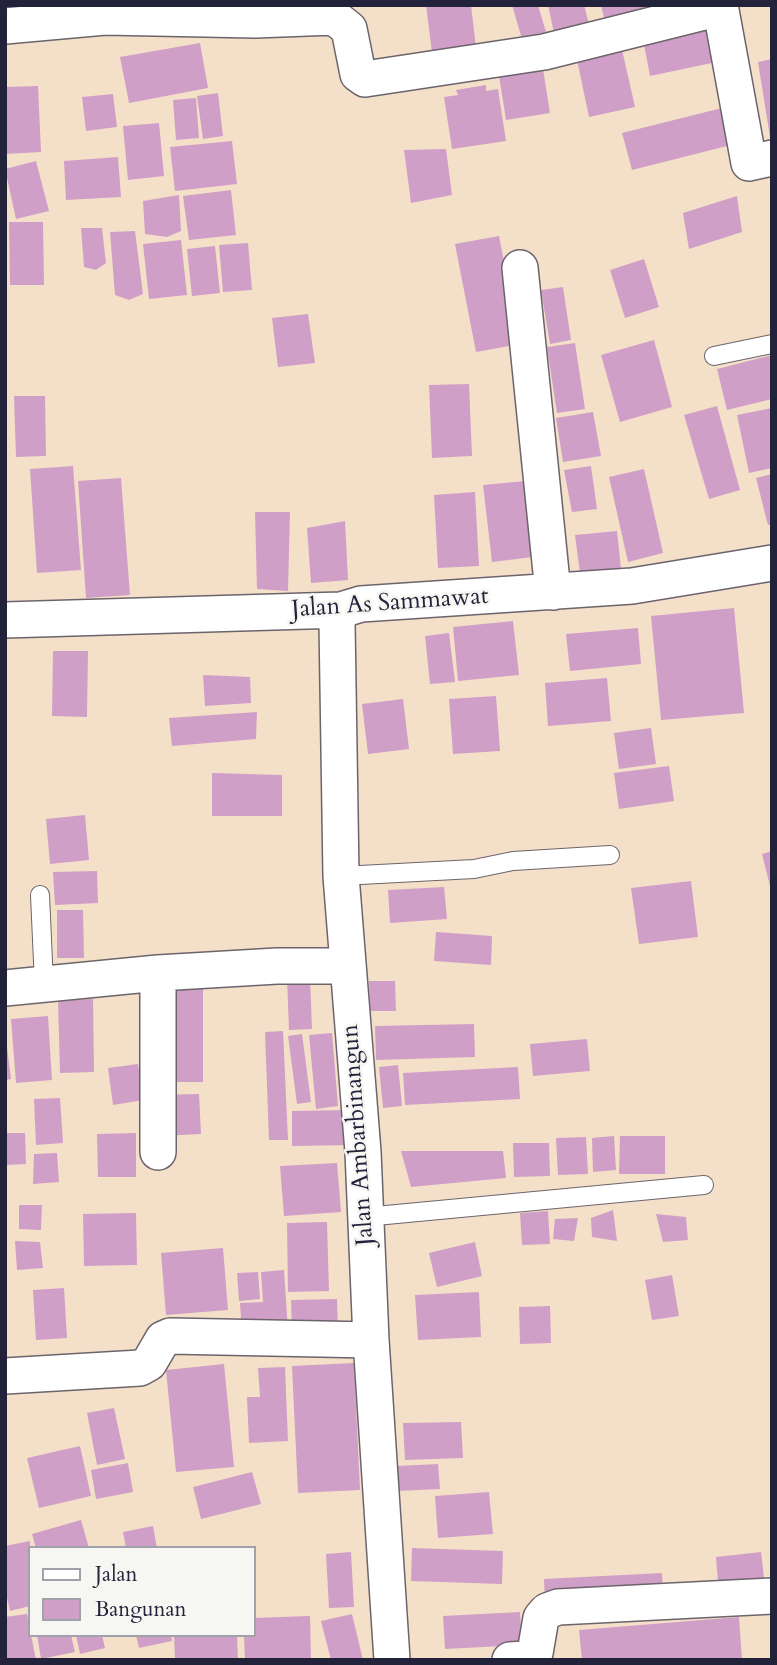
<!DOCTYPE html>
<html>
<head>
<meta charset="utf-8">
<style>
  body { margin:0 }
  #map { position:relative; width:777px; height:1665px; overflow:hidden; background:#f4e0c8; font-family:Cardo,serif }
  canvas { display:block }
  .frame { position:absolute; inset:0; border:7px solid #22223b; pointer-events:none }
  .legend { position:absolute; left:28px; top:1546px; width:228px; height:91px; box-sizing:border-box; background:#f6f6f2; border:2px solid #a1a1a9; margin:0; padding:9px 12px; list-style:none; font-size:21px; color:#22223b }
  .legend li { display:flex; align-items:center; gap:14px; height:35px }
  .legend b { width:35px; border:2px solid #a1a1a9 }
</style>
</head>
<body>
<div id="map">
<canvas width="777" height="1665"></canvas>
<div class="frame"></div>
<ul class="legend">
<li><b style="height:9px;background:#fff"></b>Jalan</li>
<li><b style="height:19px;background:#d09fc7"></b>Bangunan</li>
</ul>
</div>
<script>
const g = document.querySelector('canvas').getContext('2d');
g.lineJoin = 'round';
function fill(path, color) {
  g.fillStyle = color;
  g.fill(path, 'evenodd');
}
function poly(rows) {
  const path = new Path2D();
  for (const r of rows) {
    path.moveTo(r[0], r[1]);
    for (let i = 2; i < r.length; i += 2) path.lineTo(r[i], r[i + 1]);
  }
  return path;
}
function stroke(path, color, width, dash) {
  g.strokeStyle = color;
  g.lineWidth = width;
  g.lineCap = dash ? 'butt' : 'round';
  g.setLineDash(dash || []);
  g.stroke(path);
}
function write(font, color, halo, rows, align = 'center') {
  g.font = font + ' Cardo,serif';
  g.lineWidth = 5;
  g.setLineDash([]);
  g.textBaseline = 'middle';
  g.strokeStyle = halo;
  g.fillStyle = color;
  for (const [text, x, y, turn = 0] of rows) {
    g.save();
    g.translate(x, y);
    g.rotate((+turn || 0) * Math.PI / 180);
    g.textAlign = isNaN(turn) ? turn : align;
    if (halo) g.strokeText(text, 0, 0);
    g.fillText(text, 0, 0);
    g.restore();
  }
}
fill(poly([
  [426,5,471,5,476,47,432,53],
  [512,5,538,5,546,32,522,39],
  [548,5,584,5,589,24,554,33],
  [601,5,647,5,648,12,605,22],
  [717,17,726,60,650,76,642,34],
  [200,43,208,88,129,103,120,57],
  [621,45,635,107,589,117,576,55],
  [772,59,772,137,770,137,758,62],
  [543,69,550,113,506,120,499,76],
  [486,85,486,91,498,89,506,141,452,149,444,97,458,95,456,90],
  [38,86,41,152,5,154,5,87],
  [218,93,223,136,203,139,197,96],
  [113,94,117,127,86,131,82,97],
  [196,98,199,138,176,140,173,100],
  [726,107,735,144,632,170,622,133],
  [159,123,164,176,128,180,123,126],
  [232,141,237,184,175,191,170,147],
  [446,149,452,195,411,203,404,150],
  [118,157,121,197,66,200,64,161],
  [36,161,49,211,16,219,5,169],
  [231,190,236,235,189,240,183,196],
  [179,195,181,231,167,237,145,234,143,201],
  [737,196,742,232,689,249,683,213],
  [9,222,43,222,44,285,10,285],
  [81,228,102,228,106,263,96,270,84,267],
  [135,231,143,294,129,300,115,295,110,232],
  [499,236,520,344,476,352,455,244],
  [181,240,187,295,149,299,143,244],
  [248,243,252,290,223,292,219,245],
  [215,246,220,293,192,296,187,249],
  [644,259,659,307,625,318,610,270],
  [563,287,571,340,550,344,541,290],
  [308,314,315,363,278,367,272,318],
  [654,340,672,407,620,422,601,355],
  [575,343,585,409,557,413,547,347],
  [772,355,772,399,727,410,717,369],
  [469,384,472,456,432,458,429,385],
  [14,396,45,396,46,456,16,457],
  [717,406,740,490,709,499,684,415],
  [772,408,772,468,749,473,737,415],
  [593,412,601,456,563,462,556,418],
  [73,466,81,570,37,573,30,469],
  [591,466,597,509,572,512,564,470],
  [644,469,663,553,628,562,609,477],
  [772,474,772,524,768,525,756,478],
  [121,478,130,595,86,598,78,481],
  [525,481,533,557,492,562,483,485],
  [475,492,479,566,438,568,434,495],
  [255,512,290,512,288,591,257,589],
  [345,521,348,580,311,583,307,528],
  [617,531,621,569,580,573,575,535],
  [734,608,744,713,661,720,651,616],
  [513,621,519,675,458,681,453,627],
  [638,628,641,664,570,671,566,634],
  [449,633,455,682,430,684,425,636],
  [53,651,88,651,87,717,52,716],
  [203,675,250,677,251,703,205,706],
  [607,678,611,721,548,726,545,683],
  [496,696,500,751,453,754,449,699],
  [403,699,409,749,368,754,362,704],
  [257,712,256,739,172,746,169,718],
  [651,728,656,764,619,769,614,733],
  [669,766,674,801,619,809,614,773],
  [212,773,282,775,282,816,212,816],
  [85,815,89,860,50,864,46,819],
  [772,851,772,890,771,890,762,854],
  [97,871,98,903,55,905,53,872],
  [691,881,698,937,639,944,631,888],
  [444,887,447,919,390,923,388,890],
  [57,910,83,910,84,958,57,958],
  [436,932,492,936,491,965,434,961],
  [310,978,312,1029,289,1030,287,979],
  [369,981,395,981,396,1011,370,1011],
  [163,984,203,984,203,1082,163,1082],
  [93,999,94,1072,60,1073,58,1000],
  [48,1016,52,1080,16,1083,11,1019],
  [474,1024,475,1057,376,1060,375,1026],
  [283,1031,288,1140,269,1140,265,1032],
  [332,1033,338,1106,316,1109,309,1035],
  [302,1034,311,1102,297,1104,288,1036],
  [587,1039,590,1071,533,1076,530,1044],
  [7,1047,11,1079,5,1080,5,1048],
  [138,1064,144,1100,113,1105,108,1068],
  [398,1065,402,1106,383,1108,379,1067],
  [518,1067,520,1099,405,1105,403,1073],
  [199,1094,201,1134,162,1136,160,1095],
  [60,1098,63,1143,36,1145,34,1099],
  [350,1110,350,1145,292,1146,292,1111],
  [5,1133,25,1133,26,1164,5,1165],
  [136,1133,136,1177,98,1177,97,1134],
  [614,1136,616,1170,593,1172,592,1138],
  [620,1136,665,1136,665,1174,619,1174],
  [586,1137,588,1174,558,1175,556,1138],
  [513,1143,549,1143,550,1176,514,1177],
  [401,1151,503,1151,506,1178,411,1187],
  [57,1153,59,1182,33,1184,34,1154],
  [337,1163,341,1212,284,1216,280,1166],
  [19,1205,42,1205,41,1230,19,1229],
  [613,1210,617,1241,592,1237,591,1218],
  [548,1211,550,1244,522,1245,520,1213],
  [136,1213,137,1265,84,1266,83,1214],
  [656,1214,686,1217,688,1240,663,1242],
  [578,1218,574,1241,553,1239,555,1219],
  [327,1222,329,1291,288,1292,287,1223],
  [15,1241,40,1242,43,1268,17,1270],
  [475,1242,482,1276,437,1287,429,1253],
  [223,1248,228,1310,166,1315,161,1253],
  [284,1270,288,1331,242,1334,240,1303,263,1302,261,1272],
  [258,1272,260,1299,239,1301,237,1273],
  [672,1275,679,1316,652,1320,645,1280],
  [64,1288,67,1338,36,1340,33,1290],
  [479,1292,481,1337,418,1340,415,1295],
  [337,1299,338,1331,292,1333,291,1300],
  [550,1306,551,1343,520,1344,519,1307],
  [354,1363,360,1490,298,1493,292,1366],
  [224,1364,234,1467,176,1472,166,1370],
  [285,1367,288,1441,249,1443,247,1397,260,1397,258,1368],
  [114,1408,125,1459,97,1465,87,1413],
  [461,1422,463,1458,405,1460,403,1423],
  [80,1446,91,1496,39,1508,27,1458],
  [128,1463,133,1492,96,1499,91,1470],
  [438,1464,440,1489,398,1491,397,1466],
  [252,1472,261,1504,201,1519,193,1487],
  [489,1492,493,1534,438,1538,435,1496],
  [81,1520,89,1548,36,1548,32,1534],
  [153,1526,157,1548,126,1548,123,1532],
  [30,1541,30,1606,10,1611,5,1589,5,1546],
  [412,1548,503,1551,502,1584,411,1581],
  [351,1552,354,1607,329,1608,326,1554],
  [761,1552,764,1578,718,1582,716,1557],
  [662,1573,663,1598,545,1604,544,1579],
  [520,1612,522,1645,445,1649,443,1616],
  [27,1614,36,1660,5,1660,5,1617],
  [352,1614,363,1660,331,1660,321,1621],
  [310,1616,311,1659,245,1660,244,1635,254,1635,254,1618],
  [739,1617,742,1660,582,1660,579,1630],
  [37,1635,71,1635,75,1652,41,1659],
  [76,1635,102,1635,105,1648,80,1654],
  [136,1635,171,1635,172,1641,139,1648],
  [174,1635,237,1635,238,1660,175,1660]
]), '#d09fc7');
const service = poly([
  [714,356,772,344],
  [341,876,474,869,513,861,610,855],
  [40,895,44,984],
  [365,1217,704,1185]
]);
const minor = poly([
  [720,5,749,163,772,158],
  [5,26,105,17,255,20,334,17,349,29,358,74,365,79,544,52,720,8],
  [520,268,553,592],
  [341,610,337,623,341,876,363,1152,371,1340,392,1660],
  [5,620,341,610,361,604,632,586,772,563],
  [5,988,158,973,277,966,347,966],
  [158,1152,158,973],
  [5,1376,140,1368,149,1363,163,1339,170,1336,371,1340],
  [510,1660,524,1659,535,1653,541,1618,547,1611,558,1607,772,1596]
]);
stroke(service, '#6c646c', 20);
stroke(minor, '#6c646c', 38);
stroke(service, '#fff', 18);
stroke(minor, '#fff', 35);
write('24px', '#22223b', '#f6f6f2', [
  ["Jalan As Sammawat",390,604,-4],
  ["Jalan Ambarbinangun",359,1135,-94]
]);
</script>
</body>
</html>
